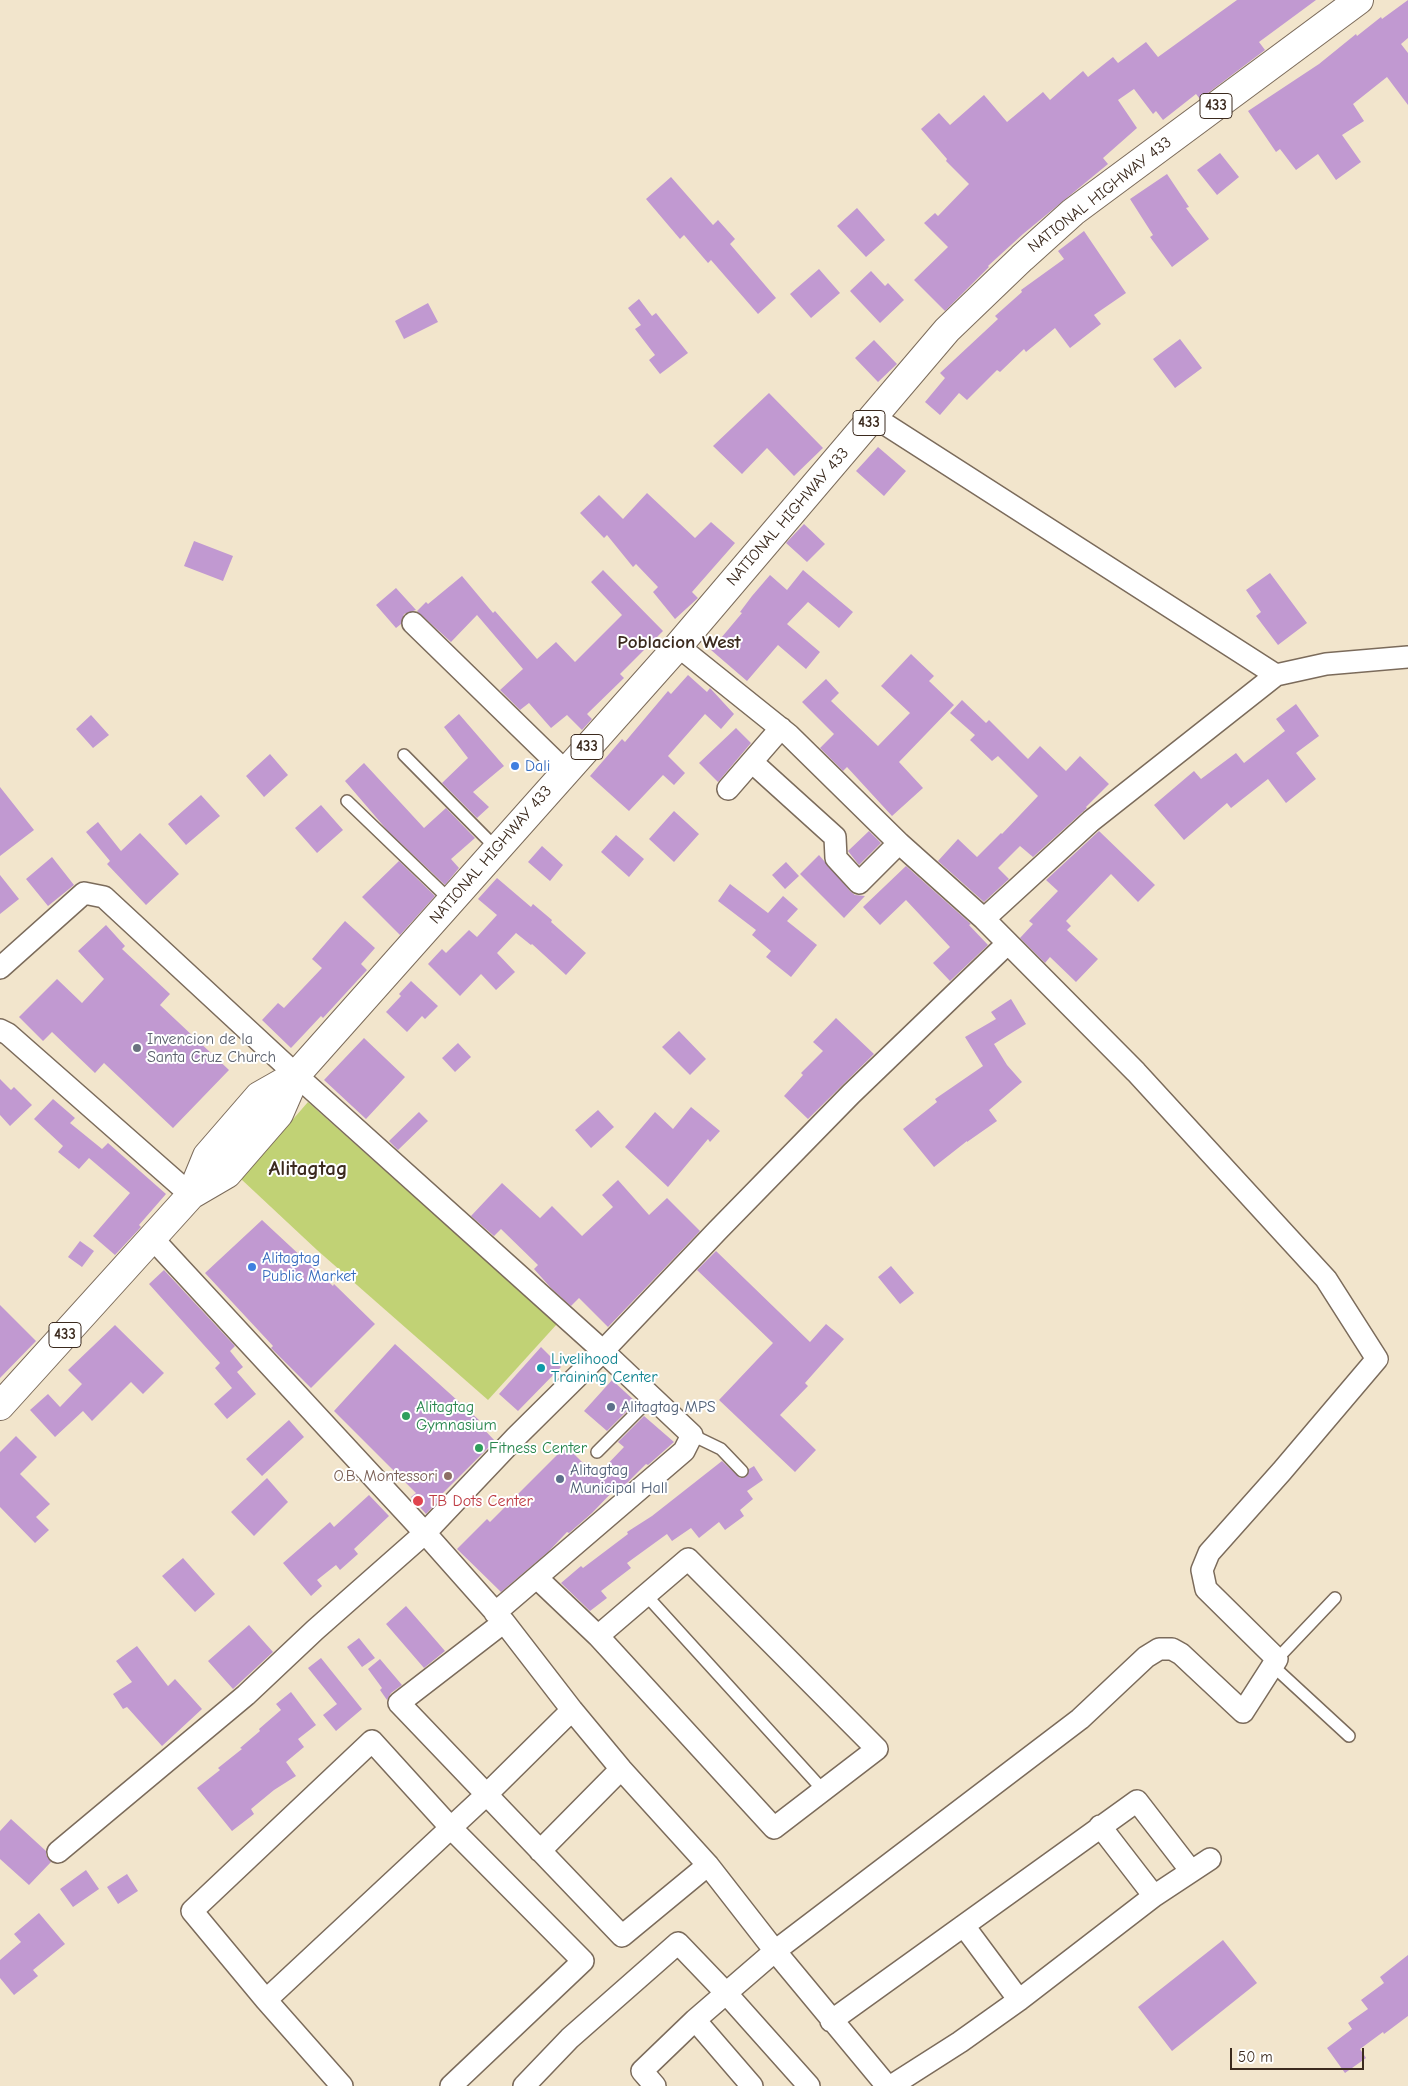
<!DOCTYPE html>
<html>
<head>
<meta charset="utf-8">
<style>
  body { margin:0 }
  #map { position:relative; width:1408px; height:2086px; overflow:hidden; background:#f2e5cc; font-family:"Comic Neue",sans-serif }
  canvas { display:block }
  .scale { position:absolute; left:1230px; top:2048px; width:134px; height:22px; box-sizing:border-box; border:2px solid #3b2a1e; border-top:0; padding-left:6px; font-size:15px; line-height:18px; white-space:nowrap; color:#3b2a1e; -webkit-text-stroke:4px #fff; paint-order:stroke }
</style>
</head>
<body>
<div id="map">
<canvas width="1408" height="2086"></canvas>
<div class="scale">50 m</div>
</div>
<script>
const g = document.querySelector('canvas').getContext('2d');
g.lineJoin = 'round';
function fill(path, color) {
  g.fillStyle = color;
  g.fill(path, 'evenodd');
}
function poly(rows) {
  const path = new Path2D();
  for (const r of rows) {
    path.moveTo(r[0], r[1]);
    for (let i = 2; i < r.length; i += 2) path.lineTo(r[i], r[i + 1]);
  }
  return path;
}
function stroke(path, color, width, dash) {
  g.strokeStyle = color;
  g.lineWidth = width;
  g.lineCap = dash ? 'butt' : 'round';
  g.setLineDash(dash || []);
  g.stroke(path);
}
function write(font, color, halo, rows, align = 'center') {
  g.font = font + ' "Comic Neue",sans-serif';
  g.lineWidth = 4;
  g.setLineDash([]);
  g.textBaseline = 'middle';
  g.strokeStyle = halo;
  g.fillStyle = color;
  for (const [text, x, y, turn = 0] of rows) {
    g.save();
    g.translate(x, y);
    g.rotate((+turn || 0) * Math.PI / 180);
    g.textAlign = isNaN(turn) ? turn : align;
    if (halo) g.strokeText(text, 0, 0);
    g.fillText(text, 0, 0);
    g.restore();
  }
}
fill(poly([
  [308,1102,557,1324,488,1400,317,1250,241,1179]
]), '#c1d275');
fill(poly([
  [1237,0,1316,0,1259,42,1265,50,1200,99,1196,94,1163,120,1156,111,1153,114,1134,89,1118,100,1137,128,1103,158,1108,164,1023,234,988,266,989,267,945,311,914,280,948,247,924,223,935,213,938,216,969,184,946,161,947,159,921,129,939,113,950,125,984,95,1007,122,1043,92,1050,100,1083,71,1088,77,1113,57,1118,63,1146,42,1158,57],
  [1408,0,1408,38,1401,44,1408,53,1408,105,1387,77,1353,104,1364,121,1342,135,1361,162,1336,180,1318,154,1296,170,1280,149,1276,152,1248,111,1319,64,1356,34,1357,36,1381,17,1382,19],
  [1220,153,1239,177,1217,195,1197,170],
  [1167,174,1189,207,1186,208,1209,239,1172,267,1150,237,1153,235,1130,199],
  [671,177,713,225,718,220,735,239,730,244,776,298,758,314,711,260,708,263,684,235,680,239,646,199],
  [857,208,885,240,866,257,837,226],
  [1084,231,1126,293,1094,315,1101,324,1070,348,1055,328,1026,352,1024,349,1000,372,997,370,967,400,959,393,940,415,925,402,945,378,940,373,998,319,995,316,1022,292,1021,290,1064,259,1058,251],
  [819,269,840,293,811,318,790,294],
  [871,271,885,286,888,283,904,300,880,323,850,291],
  [639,299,652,316,656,313,688,353,660,374,649,360,655,355,635,329,641,325,628,308],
  [428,303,438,322,404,339,395,321],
  [1180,339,1202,368,1175,388,1153,359],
  [874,340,897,364,878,382,855,358],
  [769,393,823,448,794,476,767,448,742,474,713,446],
  [878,447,906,471,884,496,856,471],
  [647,493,695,538,711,522,735,543,692,592,698,598,675,619,653,592,658,587,636,564,633,567,607,535,604,538,580,513,599,495,623,519],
  [804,524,825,544,807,562,786,543],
  [194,541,233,556,223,581,184,566],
  [603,570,663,631,620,674,624,678,587,714,592,719,582,730,567,715,551,728,529,703,520,710,500,690,523,669,477,615,451,642,417,611,426,602,428,604,462,576,493,613,495,611,537,659,556,642,575,662,622,615,591,582],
  [803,570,853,612,839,628,808,602,787,624,820,652,806,669,778,645,747,681,711,650,742,613,740,612,752,596,770,575,787,590],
  [1270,573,1307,623,1278,645,1256,616,1261,612,1246,590],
  [396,588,416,610,404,614,401,624,396,628,376,605],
  [911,654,934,676,929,681,954,705,899,762,923,788,892,816,847,767,843,771,820,748,834,734,802,702,826,679,839,693,831,701,878,746,910,713,881,686],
  [688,675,707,692,710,688,734,714,721,729,705,714,668,756,685,773,674,785,663,775,629,811,590,776,622,739,625,742,668,691,671,694],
  [962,700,986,723,989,720,1028,759,1040,746,1066,771,1080,756,1109,784,1086,807,1087,808,1033,857,1020,846,998,868,1009,879,984,902,938,861,958,839,977,857,1001,833,1002,834,1038,796,998,756,992,761,970,740,975,735,950,713],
  [1296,704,1319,736,1296,753,1316,779,1286,803,1268,779,1231,808,1227,803,1184,840,1154,805,1194,771,1201,779,1236,753,1244,763,1285,731,1276,719],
  [459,714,504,766,473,792,489,807,477,818,442,783,468,758,444,727],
  [91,715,109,735,93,748,76,729],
  [736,728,751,743,718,782,699,763],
  [270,754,288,775,264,797,246,776],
  [364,763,424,828,446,808,475,838,451,859,459,868,445,885,387,830,345,781],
  [0,787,34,830,0,856],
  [201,795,220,816,186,845,168,824],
  [321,805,343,830,317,853,295,828],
  [674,811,699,834,674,862,649,839],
  [98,822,121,851,140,833,179,874,146,905,107,864,110,861,86,832],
  [869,831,881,843,859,865,848,851],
  [1099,831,1155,885,1138,902,1111,874,1066,921,1071,926,1067,930,1098,959,1076,982,1050,957,1045,963,1020,938,1033,924,1029,921,1058,891,1046,880],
  [616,835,644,859,629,877,601,852],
  [542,846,563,865,550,881,528,862],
  [819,855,850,891,855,895,865,896,844,918,800,874],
  [52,857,74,885,48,906,26,879],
  [399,861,435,896,400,935,362,897],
  [786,862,799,876,785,889,772,875],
  [906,866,971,924,969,925,988,945,950,981,933,963,950,947,906,900,880,925,863,907],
  [0,875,19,899,0,914],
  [497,878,531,907,533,904,552,920,551,922,586,953,566,975,532,944,531,945,516,933,497,953,515,972,496,990,481,974,460,996,428,964,442,949,446,953,469,930,477,937,497,915,478,899],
  [730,884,768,913,783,896,798,909,787,921,817,945,791,977,766,957,771,951,752,935,756,930,718,901],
  [345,921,375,948,361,964,367,970,323,1018,321,1016,291,1048,262,1020,278,1003,284,1008,322,968,312,959],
  [106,925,125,946,122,949,170,994,160,1005,229,1070,173,1128,104,1063,95,1073,52,1032,43,1041,19,1017,57,979,82,1003,104,979,78,951],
  [411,981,438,1006,425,1019,422,1016,407,1032,386,1012,401,996,399,994],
  [1011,999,1026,1024,994,1044,1007,1065,1022,1082,989,1110,997,1121,967,1142,967,1141,934,1167,903,1129,937,1102,935,1099,983,1066,965,1037,996,1019,991,1012],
  [836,1018,874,1054,808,1119,784,1096,803,1075,801,1073,823,1051,813,1042],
  [679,1031,706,1059,690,1075,662,1047],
  [364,1038,405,1077,366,1119,324,1080],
  [458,1043,471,1057,455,1072,442,1058],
  [0,1079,11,1090,14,1087,32,1105,10,1126,0,1115],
  [53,1099,75,1118,70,1123,102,1149,108,1143,166,1194,139,1225,141,1227,115,1255,93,1236,130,1193,89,1158,79,1169,58,1152,63,1146,34,1119],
  [691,1107,720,1131,710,1142,708,1139,668,1187,625,1147,655,1112,673,1129],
  [598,1110,614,1127,591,1148,575,1130],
  [419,1112,428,1121,398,1150,389,1141],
  [618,1180,649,1215,667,1198,700,1231,608,1327,579,1298,571,1306,551,1288,534,1269,538,1265,501,1229,494,1236,471,1216,502,1183,540,1218,552,1206,582,1236,613,1207,602,1195],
  [262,1220,333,1286,334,1284,375,1324,311,1388,271,1348,273,1346,205,1273],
  [80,1241,94,1251,82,1267,68,1257],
  [716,1251,810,1342,826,1324,844,1339,805,1383,808,1386,780,1415,816,1450,795,1472,719,1400,773,1343,697,1270],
  [891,1266,914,1293,900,1304,878,1277],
  [164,1270,235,1346,230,1351,243,1367,237,1372,256,1394,227,1419,214,1404,232,1388,215,1368,220,1363,149,1284],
  [0,1305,36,1341,0,1378],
  [115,1325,164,1373,143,1394,131,1382,92,1421,83,1411,55,1437,30,1410,48,1394,60,1407,82,1384,68,1370],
  [395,1344,479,1420,477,1422,495,1441,441,1495,442,1497,426,1514,411,1497,416,1493,334,1411],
  [541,1347,561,1367,518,1411,499,1394],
  [612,1380,636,1402,607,1431,584,1411],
  [644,1416,674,1442,648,1465,646,1464,623,1487,620,1484,592,1513,569,1533,567,1532,549,1551,501,1592,457,1549,487,1519,490,1522,566,1446,594,1474,598,1470,600,1472,624,1447,618,1442],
  [289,1420,304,1437,262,1476,246,1459],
  [16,1436,37,1457,20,1474,50,1504,36,1517,49,1530,35,1543,0,1507,0,1452],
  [722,1461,740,1478,747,1476,749,1469,754,1466,763,1480,747,1491,753,1499,740,1510,744,1516,725,1530,719,1522,699,1538,691,1528,672,1541,667,1534,627,1563,631,1568,601,1591,607,1598,590,1611,561,1583,581,1566,583,1568,628,1534,627,1532,652,1516],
  [267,1478,288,1502,254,1536,231,1512],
  [369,1495,389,1516,354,1549,358,1554,340,1570,336,1565,317,1580,322,1586,311,1596,283,1563,330,1522,334,1527],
  [183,1558,215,1594,195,1612,162,1576],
  [406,1606,445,1651,424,1668,386,1624],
  [249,1625,273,1652,233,1689,208,1661],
  [359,1638,375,1658,362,1667,347,1647],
  [137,1646,168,1686,175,1679,202,1709,162,1746,127,1707,123,1709,113,1694,132,1682,116,1661],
  [321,1658,362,1709,336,1731,323,1715,337,1704,308,1668],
  [380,1659,402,1685,391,1693,387,1700,380,1690,382,1688,368,1669],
  [291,1692,316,1725,298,1739,304,1747,286,1762,296,1776,274,1790,251,1809,254,1814,232,1831,197,1788,220,1770,218,1768,242,1749,240,1748,260,1731,259,1729,281,1710,276,1704],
  [11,1819,46,1851,46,1855,51,1862,29,1885,0,1859,0,1831],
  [86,1870,99,1889,73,1907,60,1889],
  [127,1874,138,1891,118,1904,107,1887],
  [39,1913,65,1944,33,1970,38,1976,14,1995,0,1978,0,1960,21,1942,14,1934],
  [1223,1940,1257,1983,1172,2051,1138,2007],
  [1408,1955,1408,2016,1384,2034,1383,2032,1360,2049,1366,2058,1345,2073,1327,2048,1352,2029,1348,2023,1368,2009,1361,2000,1384,1983,1380,1977]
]), '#c199d1');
const lane = poly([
  [404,755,497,849],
  [347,801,451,901],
  [692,1435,721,1449,742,1471],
  [597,1452,651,1398],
  [645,1594,823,1790],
  [1277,1659,1335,1598],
  [1273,1666,1349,1736]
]);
const street = poly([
  [874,417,1276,675],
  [413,623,565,771],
  [752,762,835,837,836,858,859,883,899,843],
  [728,789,781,728],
  [984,919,1091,821,1276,675,1326,664,1408,657],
  [0,968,84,893,104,897,306,1084,603,1351,692,1435,684,1451,495,1613],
  [0,1030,8,1034,191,1195],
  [152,1238,425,1533,504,1622,572,1710,621,1769,708,1865,775,1951,887,2086],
  [537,1578,598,1636,774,1828,877,1749,688,1559,598,1636],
  [504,1622,399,1703,622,1936,708,1865],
  [1100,1826,1154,1896],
  [540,1851,621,1769],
  [58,1852,246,1695,315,1630,425,1533,516,1437,603,1351,717,1231,851,1094,1008,943],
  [964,1926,1019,2000],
  [266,2000,486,1795,572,1710],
  [695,2020,752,2086],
  [831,2021,1137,1801,1191,1871],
  [342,2086,266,2000,192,1911,372,1741,451,1828,583,1961,451,2086],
  [524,2086,570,2038,678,1943,726,1993,809,2086],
  [655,2086,642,2071,695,2020,775,1951,1080,1719,1146,1657,1159,1649,1172,1649,1181,1654,1243,1712,1277,1659,1206,1589,1202,1570,1209,1553,1282,1471,1377,1359,1326,1279,1136,1072,984,919,899,843,789,735,678,646],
  [891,2086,960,2042,1019,2000,1154,1896,1210,1859]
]);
const primary = poly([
  [191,1195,227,1174,279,1114,296,1075,678,646,947,330,1022,258,1073,212,1359,0],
  [0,1406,191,1195,207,1156,259,1096,296,1075]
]);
stroke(lane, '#7b6b5b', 14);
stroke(street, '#7b6b5b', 24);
stroke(primary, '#7b6b5b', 30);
stroke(lane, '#fff', 11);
stroke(street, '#fff', 21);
stroke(primary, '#fff', 28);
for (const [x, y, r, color] of [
  [515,766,5,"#3f7fe0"],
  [137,1048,5,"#6b7280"],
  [252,1267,5,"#3f7fe0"],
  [541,1368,5,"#0f9aa8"],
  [611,1407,5,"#5c6f8a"],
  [406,1416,5,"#2e9e5b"],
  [479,1448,5,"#2e9e5b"],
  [448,1476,5,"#8d6e63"],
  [560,1479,5,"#5c6f8a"],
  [418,1501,6,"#e0444e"]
]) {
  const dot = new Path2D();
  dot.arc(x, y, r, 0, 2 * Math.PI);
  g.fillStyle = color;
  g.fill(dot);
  stroke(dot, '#fff', 2);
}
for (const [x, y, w] of [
  [1216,106,32],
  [869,423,32],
  [587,747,32],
  [65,1335,32]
]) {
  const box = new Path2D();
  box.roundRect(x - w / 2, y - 12.5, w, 25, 4);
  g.fillStyle = '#fff';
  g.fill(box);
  stroke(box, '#3b2a1e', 1);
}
write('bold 15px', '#3b2a1e', null, [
  ["433",1216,106],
  ["433",869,423],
  ["433",587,747],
  ["433",65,1335]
]);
write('16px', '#3b2a1e', '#fff', [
  ["NATIONAL HIGHWAY 433",1100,195,-38],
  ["NATIONAL HIGHWAY 433",788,517,-49],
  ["NATIONAL HIGHWAY 433",491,855,-49]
]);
write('16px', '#366cbe', '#fff', [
  ["Dali",525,766],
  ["Alitagtag",262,1258],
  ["Public Market",262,1276]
], 'left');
write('16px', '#5b616d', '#fff', [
  ["Invencion de la",147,1039],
  ["Santa Cruz Church",147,1057]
], 'left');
write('16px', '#0d838f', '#fff', [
  ["Livelihood",551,1359],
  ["Training Center",551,1377]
], 'left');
write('16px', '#27864d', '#fff', [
  ["Alitagtag",416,1407],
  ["Gymnasium",416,1425],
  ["Fitness Center",489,1448]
], 'left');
write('16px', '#4e5e75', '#fff', [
  ["Alitagtag MPS",621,1407],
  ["Alitagtag",570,1470],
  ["Municipal Hall",570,1488]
], 'left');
write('16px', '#785e54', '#fff', [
  ["O.B. Montessori",438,1476]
], 'right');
write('16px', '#be3a42', '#fff', [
  ["TB Dots Center",429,1501]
], 'left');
write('bold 19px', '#3b2a1e', '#fff', [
  ["Poblacion West",679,643]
]);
write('bold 21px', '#3b2a1e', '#fff', [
  ["Alitagtag",308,1169]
]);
</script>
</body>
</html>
